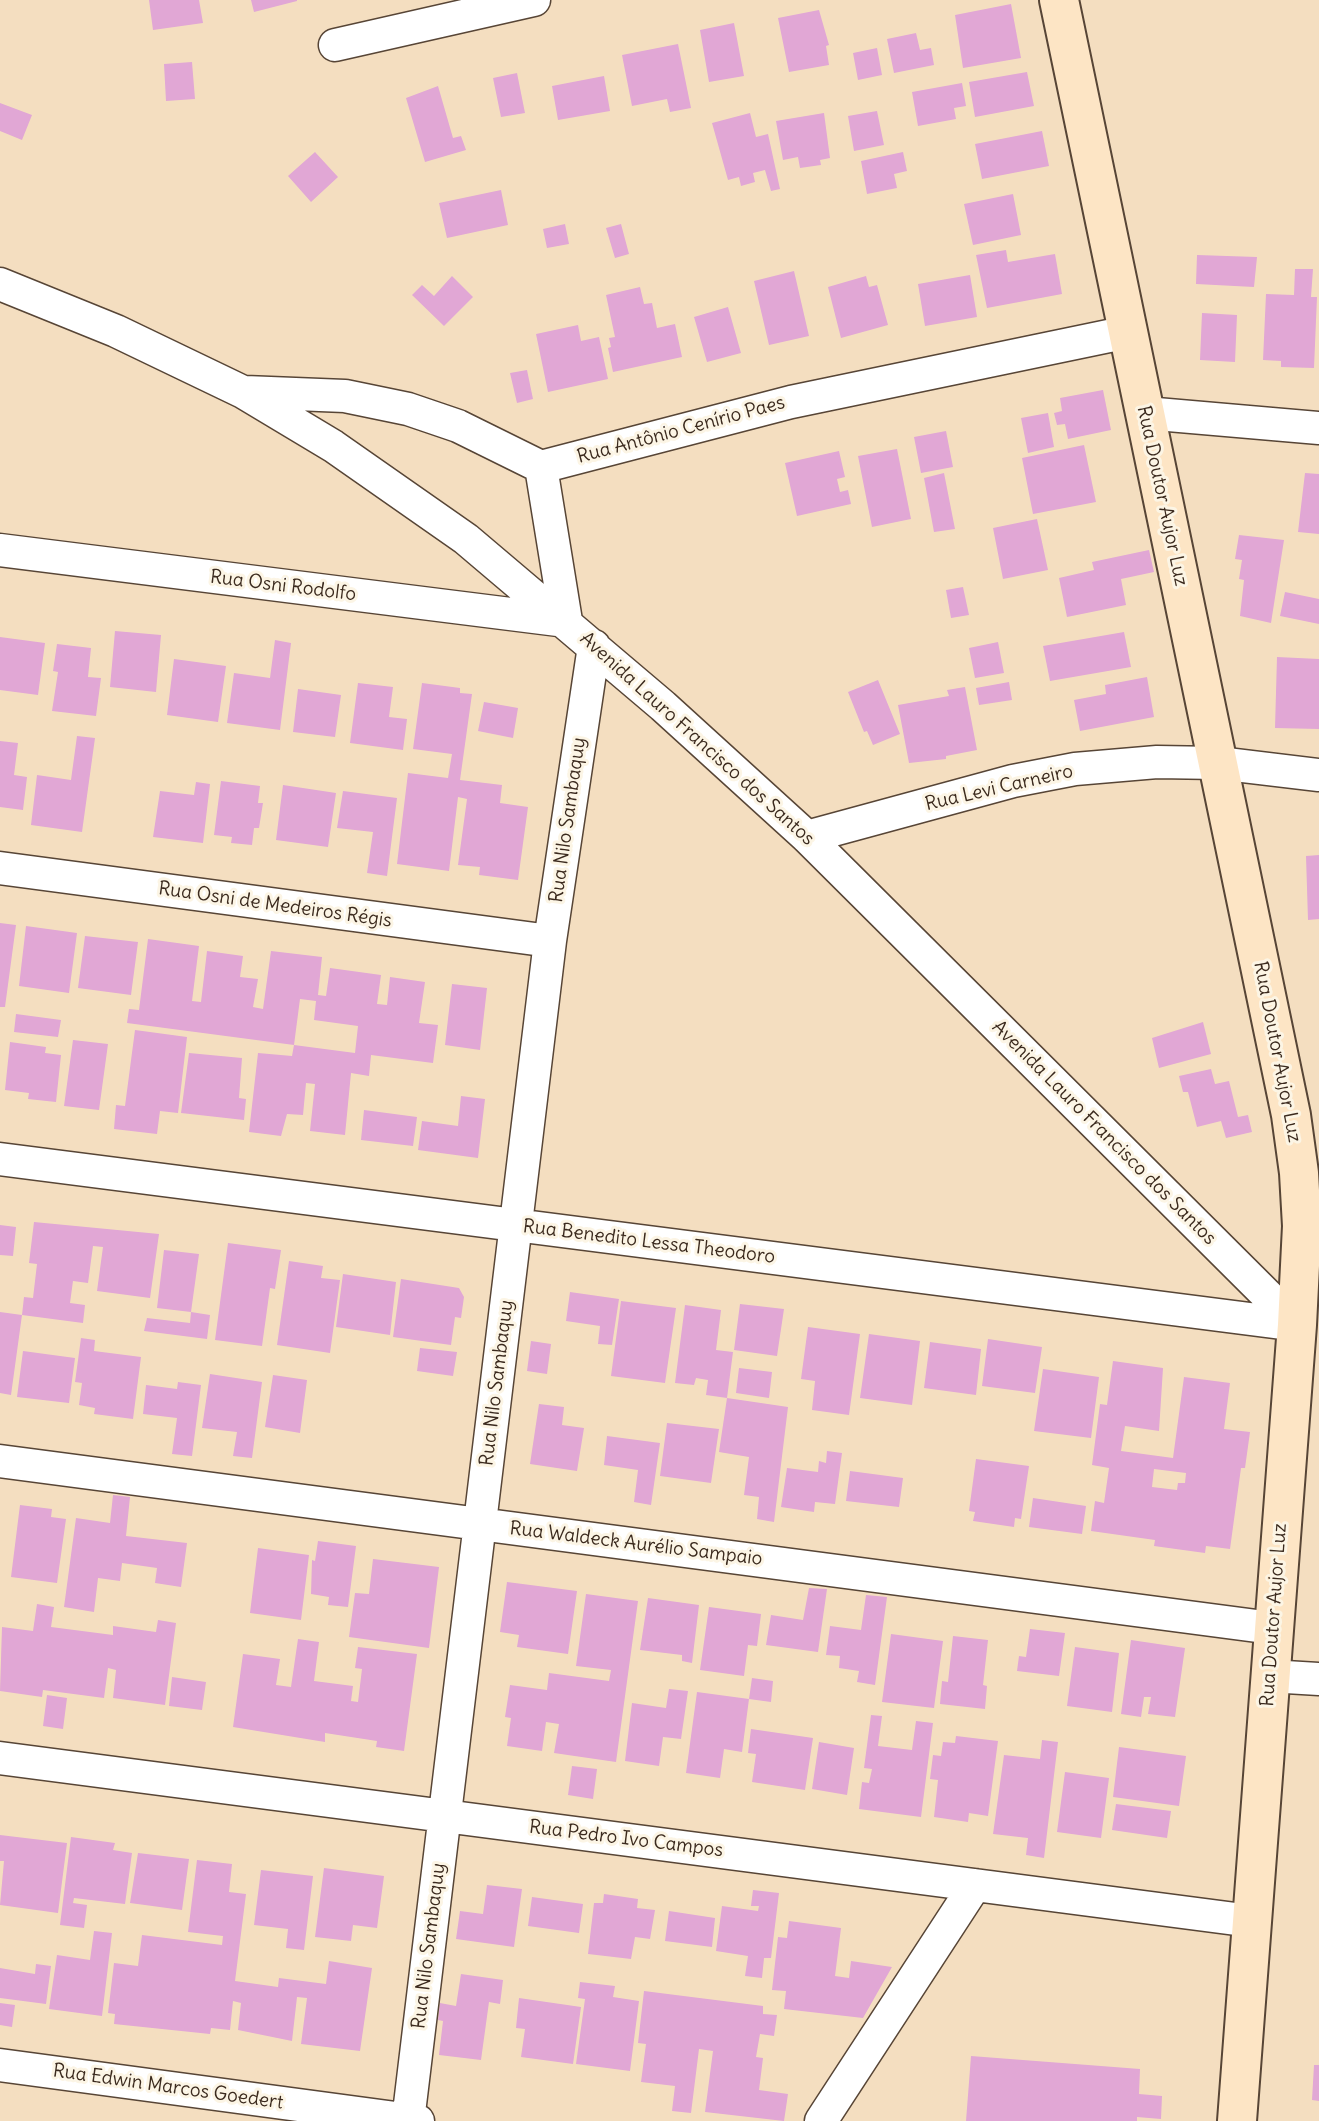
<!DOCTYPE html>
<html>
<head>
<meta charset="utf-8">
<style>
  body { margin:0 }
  canvas { display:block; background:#f4dec0 }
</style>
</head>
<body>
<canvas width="1319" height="2121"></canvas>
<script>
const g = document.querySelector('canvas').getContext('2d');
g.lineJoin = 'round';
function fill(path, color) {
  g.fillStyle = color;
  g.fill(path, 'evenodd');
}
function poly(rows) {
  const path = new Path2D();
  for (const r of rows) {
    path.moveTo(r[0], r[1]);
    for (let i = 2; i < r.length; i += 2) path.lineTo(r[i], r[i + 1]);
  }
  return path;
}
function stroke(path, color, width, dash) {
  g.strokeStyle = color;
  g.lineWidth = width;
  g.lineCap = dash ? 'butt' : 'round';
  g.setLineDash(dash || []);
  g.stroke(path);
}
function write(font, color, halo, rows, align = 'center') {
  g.font = font + ' Delius,sans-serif';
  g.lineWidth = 6;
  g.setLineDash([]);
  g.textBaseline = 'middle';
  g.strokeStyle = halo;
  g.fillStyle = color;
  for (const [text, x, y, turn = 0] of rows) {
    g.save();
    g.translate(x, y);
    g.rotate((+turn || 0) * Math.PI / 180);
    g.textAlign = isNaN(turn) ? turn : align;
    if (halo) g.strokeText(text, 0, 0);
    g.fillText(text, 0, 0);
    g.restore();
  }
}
fill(poly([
  [149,0,199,0,203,23,153,30],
  [251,0,297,0,297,1,254,12],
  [1011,4,1021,58,963,68,955,15],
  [819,10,829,45,826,46,829,65,789,72,778,18],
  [734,23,744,76,709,82,700,30],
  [916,33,920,50,931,48,934,65,894,73,887,39],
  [678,44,691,108,670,112,667,99,632,106,622,55],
  [877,48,882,75,858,80,853,53],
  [192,62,195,99,166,101,164,64],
  [1027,72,1034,106,975,117,969,82],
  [517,73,525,113,501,117,493,78],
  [604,76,610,111,558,120,552,86],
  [962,83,966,106,954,108,956,119,918,126,912,92],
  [438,86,453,138,461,136,466,150,425,162,406,98],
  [0,103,32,115,22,140,0,131],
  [877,111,884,145,854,151,848,116],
  [750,113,756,137,768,134,780,189,771,191,765,170,753,173,755,182,741,186,739,177,728,180,712,123],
  [824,113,830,158,820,160,821,165,800,168,798,157,783,160,776,121],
  [1042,131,1049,166,982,179,975,144],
  [315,152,338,177,311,202,288,176],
  [903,152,907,171,894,174,897,188,867,194,861,161],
  [501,190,508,225,447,238,439,203],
  [1013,194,1021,235,973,245,964,204],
  [565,224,569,244,547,248,543,229],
  [621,224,629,254,615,258,606,228],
  [1006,250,1008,262,1055,254,1062,294,987,308,976,255],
  [1197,255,1257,257,1254,287,1196,284],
  [1295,269,1313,269,1311,297,1317,297,1314,368,1281,367,1281,361,1263,360,1266,294,1294,295],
  [794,271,809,336,769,345,754,281],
  [970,275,977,317,925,326,918,284],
  [452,276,473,297,444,326,412,295,422,285,434,296],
  [866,276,869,287,877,285,888,325,841,338,828,287],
  [640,287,644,304,652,303,657,328,675,324,682,357,613,372,608,348,611,347,609,338,615,337,606,295],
  [728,307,741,353,707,362,694,317],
  [1202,313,1237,315,1235,362,1200,360],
  [578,325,581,341,599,337,608,379,548,392,536,334],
  [527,370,533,399,517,403,510,373],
  [1103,390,1111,430,1068,439,1065,424,1057,425,1054,413,1062,411,1060,398],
  [1048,413,1054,447,1028,453,1021,418],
  [946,431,953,467,921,473,914,437],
  [1084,445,1096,502,1033,514,1022,458],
  [897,449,911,519,872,527,858,456],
  [839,451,845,477,837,479,840,492,848,490,851,504,797,516,785,463],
  [944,473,955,529,934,532,924,478],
  [1305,473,1319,474,1319,534,1298,532],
  [1037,519,1048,570,1003,579,993,528],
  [1239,535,1284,540,1271,623,1240,616,1244,580,1239,579,1242,560,1235,559],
  [1149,550,1154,572,1121,579,1126,605,1067,617,1059,578,1094,570,1092,562],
  [963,587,969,615,951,618,946,590],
  [1285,592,1319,599,1319,624,1280,616],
  [115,631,161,635,156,692,110,687],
  [1124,632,1131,667,1050,681,1043,646],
  [0,637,45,643,38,695,0,690],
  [275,640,291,643,280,730,227,723,234,673,270,678],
  [998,642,1004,673,975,678,969,648],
  [57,644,91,648,88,677,101,678,96,716,52,711,58,672,53,671],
  [1277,657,1319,659,1319,729,1275,728],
  [174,659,226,666,218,722,167,715],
  [1147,677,1154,717,1080,731,1074,700,1106,694,1105,685],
  [878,680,900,734,873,745,867,731,864,732,848,692],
  [1009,682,1012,700,979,705,976,688],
  [358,683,393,687,389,717,407,719,403,750,350,743],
  [422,683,460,688,460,693,472,694,460,780,502,785,500,803,528,807,518,880,479,875,480,867,458,865,467,799,458,797,449,871,397,864,408,773,448,778,452,754,413,749],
  [965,687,977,750,946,756,946,759,909,763,898,705,949,696,947,690],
  [298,689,341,695,335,737,293,732],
  [484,702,518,708,513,738,478,731],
  [77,736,95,738,82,832,31,825,37,775,71,780],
  [0,741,18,743,14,775,27,777,23,810,0,807],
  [221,781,260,786,258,803,263,803,259,828,254,828,252,845,231,843,232,837,214,835],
  [196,782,210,784,203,843,153,837,160,791,194,795],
  [283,785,336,793,328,847,276,840],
  [343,791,397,798,387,876,367,873,373,832,337,828],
  [1319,855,1319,919,1308,920,1306,856],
  [0,923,16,925,5,1007,0,1007],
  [26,926,77,933,69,993,19,986],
  [85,936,138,942,131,995,78,988],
  [148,939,199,946,192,1001,201,1002,207,951,243,956,240,977,258,979,253,1007,263,1009,271,951,322,957,318,995,326,996,330,968,381,975,377,1004,387,1005,390,977,425,982,419,1023,438,1025,433,1063,371,1055,369,1076,351,1073,345,1135,310,1131,315,1084,306,1083,303,1115,287,1114,281,1136,249,1132,258,1053,292,1056,294,1045,355,1053,358,1026,314,1020,316,1001,300,999,294,1045,127,1023,129,1009,139,1010],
  [452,984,487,988,480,1050,445,1045],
  [16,1014,61,1020,58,1037,14,1032],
  [1203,1022,1211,1054,1159,1068,1152,1038],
  [135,1030,187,1037,178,1113,160,1111,157,1134,114,1129,116,1105,125,1106],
  [73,1040,108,1044,99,1110,64,1106],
  [10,1042,46,1047,45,1053,61,1055,56,1102,28,1099,29,1093,5,1090],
  [189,1053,242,1058,239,1098,246,1099,244,1120,181,1113],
  [1211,1069,1215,1084,1229,1081,1238,1117,1248,1115,1252,1132,1226,1138,1221,1121,1197,1127,1188,1092,1183,1092,1179,1076],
  [461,1096,485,1099,478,1158,418,1150,422,1121,458,1126],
  [364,1110,417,1117,413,1146,361,1140],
  [34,1222,159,1234,150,1298,97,1291,103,1247,93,1246,88,1283,73,1281,70,1303,85,1305,83,1323,22,1315,24,1297,33,1298,37,1264,29,1263],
  [0,1225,16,1227,13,1256,0,1255],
  [228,1243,281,1250,275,1289,270,1288,262,1346,215,1340],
  [164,1250,199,1254,191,1312,157,1308],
  [289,1261,323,1266,321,1278,340,1280,330,1353,277,1345],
  [343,1274,396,1282,390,1335,336,1327],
  [401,1279,459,1288,464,1297,461,1318,455,1317,451,1345,393,1337],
  [570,1292,619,1299,612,1345,598,1344,600,1326,566,1321],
  [621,1301,676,1308,665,1383,611,1376],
  [740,1304,784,1309,777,1356,734,1350],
  [685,1305,721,1310,716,1350,733,1352,727,1398,788,1407,774,1522,757,1519,759,1497,744,1495,749,1457,719,1452,727,1398,706,1395,708,1380,696,1378,694,1385,675,1383],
  [0,1312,22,1315,11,1395,0,1393],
  [191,1312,210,1315,207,1339,144,1331,147,1318,190,1323],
  [808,1327,860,1334,849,1415,812,1410,815,1381,801,1379],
  [869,1334,920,1341,912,1405,860,1398],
  [81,1338,95,1340,94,1351,141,1357,133,1419,94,1414,95,1408,79,1405,82,1383,75,1382],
  [988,1339,1042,1347,1035,1393,982,1386],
  [531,1341,551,1344,547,1374,527,1371],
  [930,1342,981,1349,976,1395,924,1388],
  [420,1348,457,1352,453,1376,417,1371],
  [23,1351,75,1358,69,1403,17,1397],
  [1113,1361,1163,1368,1159,1431,1125,1426,1121,1451,1173,1458,1184,1377,1230,1383,1224,1429,1250,1432,1245,1468,1241,1468,1230,1549,1206,1546,1205,1553,1154,1546,1155,1540,1091,1531,1095,1501,1104,1503,1109,1468,1092,1465,1100,1404,1107,1405],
  [1154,1469,1186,1473,1185,1483,1178,1483,1177,1490,1152,1487],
  [739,1368,772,1372,769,1398,736,1393],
  [1043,1369,1099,1377,1091,1438,1034,1431],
  [210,1374,262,1382,252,1458,233,1456,237,1432,202,1428],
  [273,1375,307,1380,300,1433,265,1427],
  [178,1382,201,1385,192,1456,172,1454,177,1418,143,1414,146,1385,177,1389],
  [539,1404,564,1407,562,1425,584,1428,577,1471,530,1464],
  [667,1423,719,1429,711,1483,660,1476],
  [607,1436,660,1443,651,1505,634,1502,638,1470,604,1465],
  [827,1451,842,1453,835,1504,815,1502,814,1512,781,1507,787,1468,818,1472,819,1461,826,1463],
  [976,1459,1029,1466,1021,1519,1015,1518,1014,1527,973,1521,975,1512,969,1511],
  [850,1471,903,1478,899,1507,846,1501],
  [113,1495,130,1497,126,1536,187,1543,181,1587,155,1583,157,1568,122,1563,120,1581,98,1578,94,1612,64,1607,76,1518,110,1523],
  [1033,1498,1086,1506,1082,1534,1029,1527],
  [20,1505,52,1509,51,1517,66,1519,57,1583,11,1577],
  [318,1541,356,1546,348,1607,328,1605,329,1597,311,1594,312,1560,315,1561],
  [258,1548,309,1555,301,1620,250,1613],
  [373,1559,439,1567,429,1648,349,1637,355,1593,369,1594],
  [507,1582,577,1591,568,1654,517,1647,519,1635,500,1632],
  [809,1588,827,1589,818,1652,766,1645,771,1615,803,1620],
  [586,1594,638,1601,616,1762,554,1753,559,1724,546,1722,542,1751,507,1746,511,1718,505,1717,510,1685,547,1690,549,1673,609,1681,611,1670,576,1666],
  [866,1595,887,1597,875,1685,857,1682,859,1671,839,1668,840,1656,826,1655,830,1626,861,1630],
  [648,1598,699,1605,692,1663,682,1661,682,1655,640,1650],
  [37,1604,54,1607,51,1627,113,1635,113,1626,156,1632,158,1620,176,1623,165,1705,113,1698,116,1670,108,1668,104,1698,43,1690,42,1697,0,1691,2,1627,33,1631],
  [709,1607,761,1614,757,1646,748,1645,744,1676,700,1670],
  [1030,1629,1065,1633,1059,1676,1017,1671,1019,1656,1026,1657],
  [891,1634,943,1641,934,1708,882,1702],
  [953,1636,988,1640,983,1685,987,1686,985,1709,940,1704,942,1681,948,1682],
  [298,1639,319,1642,314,1681,353,1686,351,1701,358,1702,362,1669,355,1668,358,1647,417,1654,404,1751,376,1747,377,1741,325,1733,325,1742,233,1727,243,1654,280,1659,276,1685,291,1687],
  [1131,1640,1185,1648,1175,1717,1148,1714,1151,1697,1144,1697,1141,1717,1121,1714],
  [1075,1647,1119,1653,1112,1712,1067,1706],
  [172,1677,206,1682,202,1710,169,1706],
  [752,1678,773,1681,771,1702,749,1699],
  [669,1689,688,1691,681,1739,663,1737,659,1766,625,1761,632,1703,666,1708],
  [697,1692,749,1699,742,1752,724,1749,720,1778,686,1773],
  [47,1695,67,1698,63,1729,43,1726],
  [871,1715,882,1716,878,1746,912,1750,916,1721,933,1723,921,1817,859,1809,862,1782,869,1783,872,1769,864,1768],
  [751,1729,813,1738,805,1790,752,1782,756,1754,748,1753],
  [956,1736,998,1741,988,1816,969,1813,968,1822,934,1817,938,1780,930,1779,933,1755,941,1756,943,1742,955,1743],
  [1042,1740,1058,1742,1044,1858,1026,1855,1028,1838,993,1834,1004,1755,1040,1759],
  [819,1742,854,1748,847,1795,812,1789],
  [1119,1747,1186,1756,1179,1806,1113,1797],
  [572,1766,597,1769,593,1799,568,1795],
  [1065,1772,1109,1778,1101,1838,1057,1832],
  [1116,1804,1171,1811,1167,1838,1112,1830],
  [0,1835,67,1843,58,1913,0,1905,4,1861,0,1861],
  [71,1837,115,1843,113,1850,132,1853,125,1904,74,1898,73,1903,87,1905,84,1928,60,1925],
  [138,1853,189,1859,182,1910,130,1903],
  [197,1860,232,1864,229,1892,246,1894,235,1981,278,1987,279,1978,326,1984,329,1961,372,1968,360,2051,301,2044,307,1998,297,1997,292,2041,238,2030,241,2003,233,2001,230,2030,211,2028,210,2034,114,2024,115,2014,108,2013,114,1963,138,1966,142,1935,222,1945,223,1936,188,1932],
  [324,1868,384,1876,377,1928,353,1925,351,1941,315,1937],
  [261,1870,313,1876,304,1950,286,1948,288,1929,254,1925],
  [487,1885,522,1889,514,1947,456,1939,460,1911,483,1914],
  [753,1890,779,1893,771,1958,764,1958,762,1978,745,1976,748,1956,716,1951,722,1906,758,1911,759,1906,751,1906],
  [604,1894,638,1899,637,1908,655,1910,650,1939,635,1937,631,1959,588,1954,594,1903,603,1903],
  [532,1897,583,1904,579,1933,528,1926],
  [669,1911,715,1918,712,1947,665,1941],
  [789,1921,841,1928,835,1976,849,1978,851,1961,892,1967,863,2018,784,2009,786,1991,772,1990,778,1937,787,1938],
  [94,1931,112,1933,102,2016,49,2009,57,1955,90,1960],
  [36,1964,51,1966,46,2004,0,1998,0,1968,35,1974],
  [461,1974,503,1980,500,2004,489,2002,481,2060,439,2055,443,2021,438,2020,440,2003,456,2006],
  [580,1982,615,1986,613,1997,639,2001,630,2071,576,2064,585,1999,578,1998],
  [644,1991,763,2006,763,2014,777,2015,774,2036,760,2034,756,2057,763,2058,759,2090,788,2094,784,2121,705,2112,713,2051,699,2049,691,2113,672,2111,675,2086,641,2082,646,2044,638,2043],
  [519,1998,581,2007,573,2064,521,2057,525,2029,516,2028],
  [0,2003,15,2005,12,2027,0,2025],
  [971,2056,1140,2069,1139,2094,1162,2096,1161,2119,1137,2117,1137,2121,966,2121],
  [1314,2065,1319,2065,1319,2101,1312,2100]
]), '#e1a7d5');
const street = poly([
  [335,45,534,0],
  [0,284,116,331,243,392,333,446,466,539,663,706,807,837,1297,1325],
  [245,392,345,396,408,409,458,426,541,467,791,402,1128,332],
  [1145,413,1319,428],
  [0,550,566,621,541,467],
  [807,837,1013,781,1075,769,1157,762,1218,763,1319,775],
  [0,868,550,941],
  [0,1159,1297,1325],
  [0,1461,1272,1628],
  [1269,1676,1319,1679],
  [0,1758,1251,1921],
  [0,2065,418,2121],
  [408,2121,550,941,594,646],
  [821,2121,975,1885]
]);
const secondary = poly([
  [1059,0,1291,1115,1299,1173,1302,1226,1297,1325,1237,2121]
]);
stroke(street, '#574536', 35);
stroke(secondary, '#574536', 42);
stroke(street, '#fff', 32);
stroke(secondary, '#fde5c5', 38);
write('19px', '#3b2a1e', '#fcf5e5', [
  ["Rua Antônio Cenírio Paes",681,430,-15],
  ["Rua Doutor Aujor Luz",1162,496,78],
  ["Rua Osni Rodolfo",283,586,7],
  ["Avenida Lauro Francisco dos Santos",697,739,42],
  ["Rua Levi Carneiro",999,788,-13],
  ["Rua Nilo Sambaquy",568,820,-82],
  ["Rua Osni de Medeiros Régis",275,905,8],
  ["Rua Doutor Aujor Luz",1277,1052,79],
  ["Avenida Lauro Francisco dos Santos",1104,1133,45],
  ["Rua Benedito Lessa Theodoro",649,1242,7],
  ["Rua Nilo Sambaquy",497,1383,-83],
  ["Rua Waldeck Aurélio Sampaio",636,1544,7],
  ["Rua Doutor Aujor Luz",1274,1615,-86],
  ["Rua Pedro Ivo Campos",626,1839,7],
  ["Rua Nilo Sambaquy",429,1946,-83],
  ["Rua Edwin Marcos Goedert",168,2087,8]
]);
</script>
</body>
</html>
